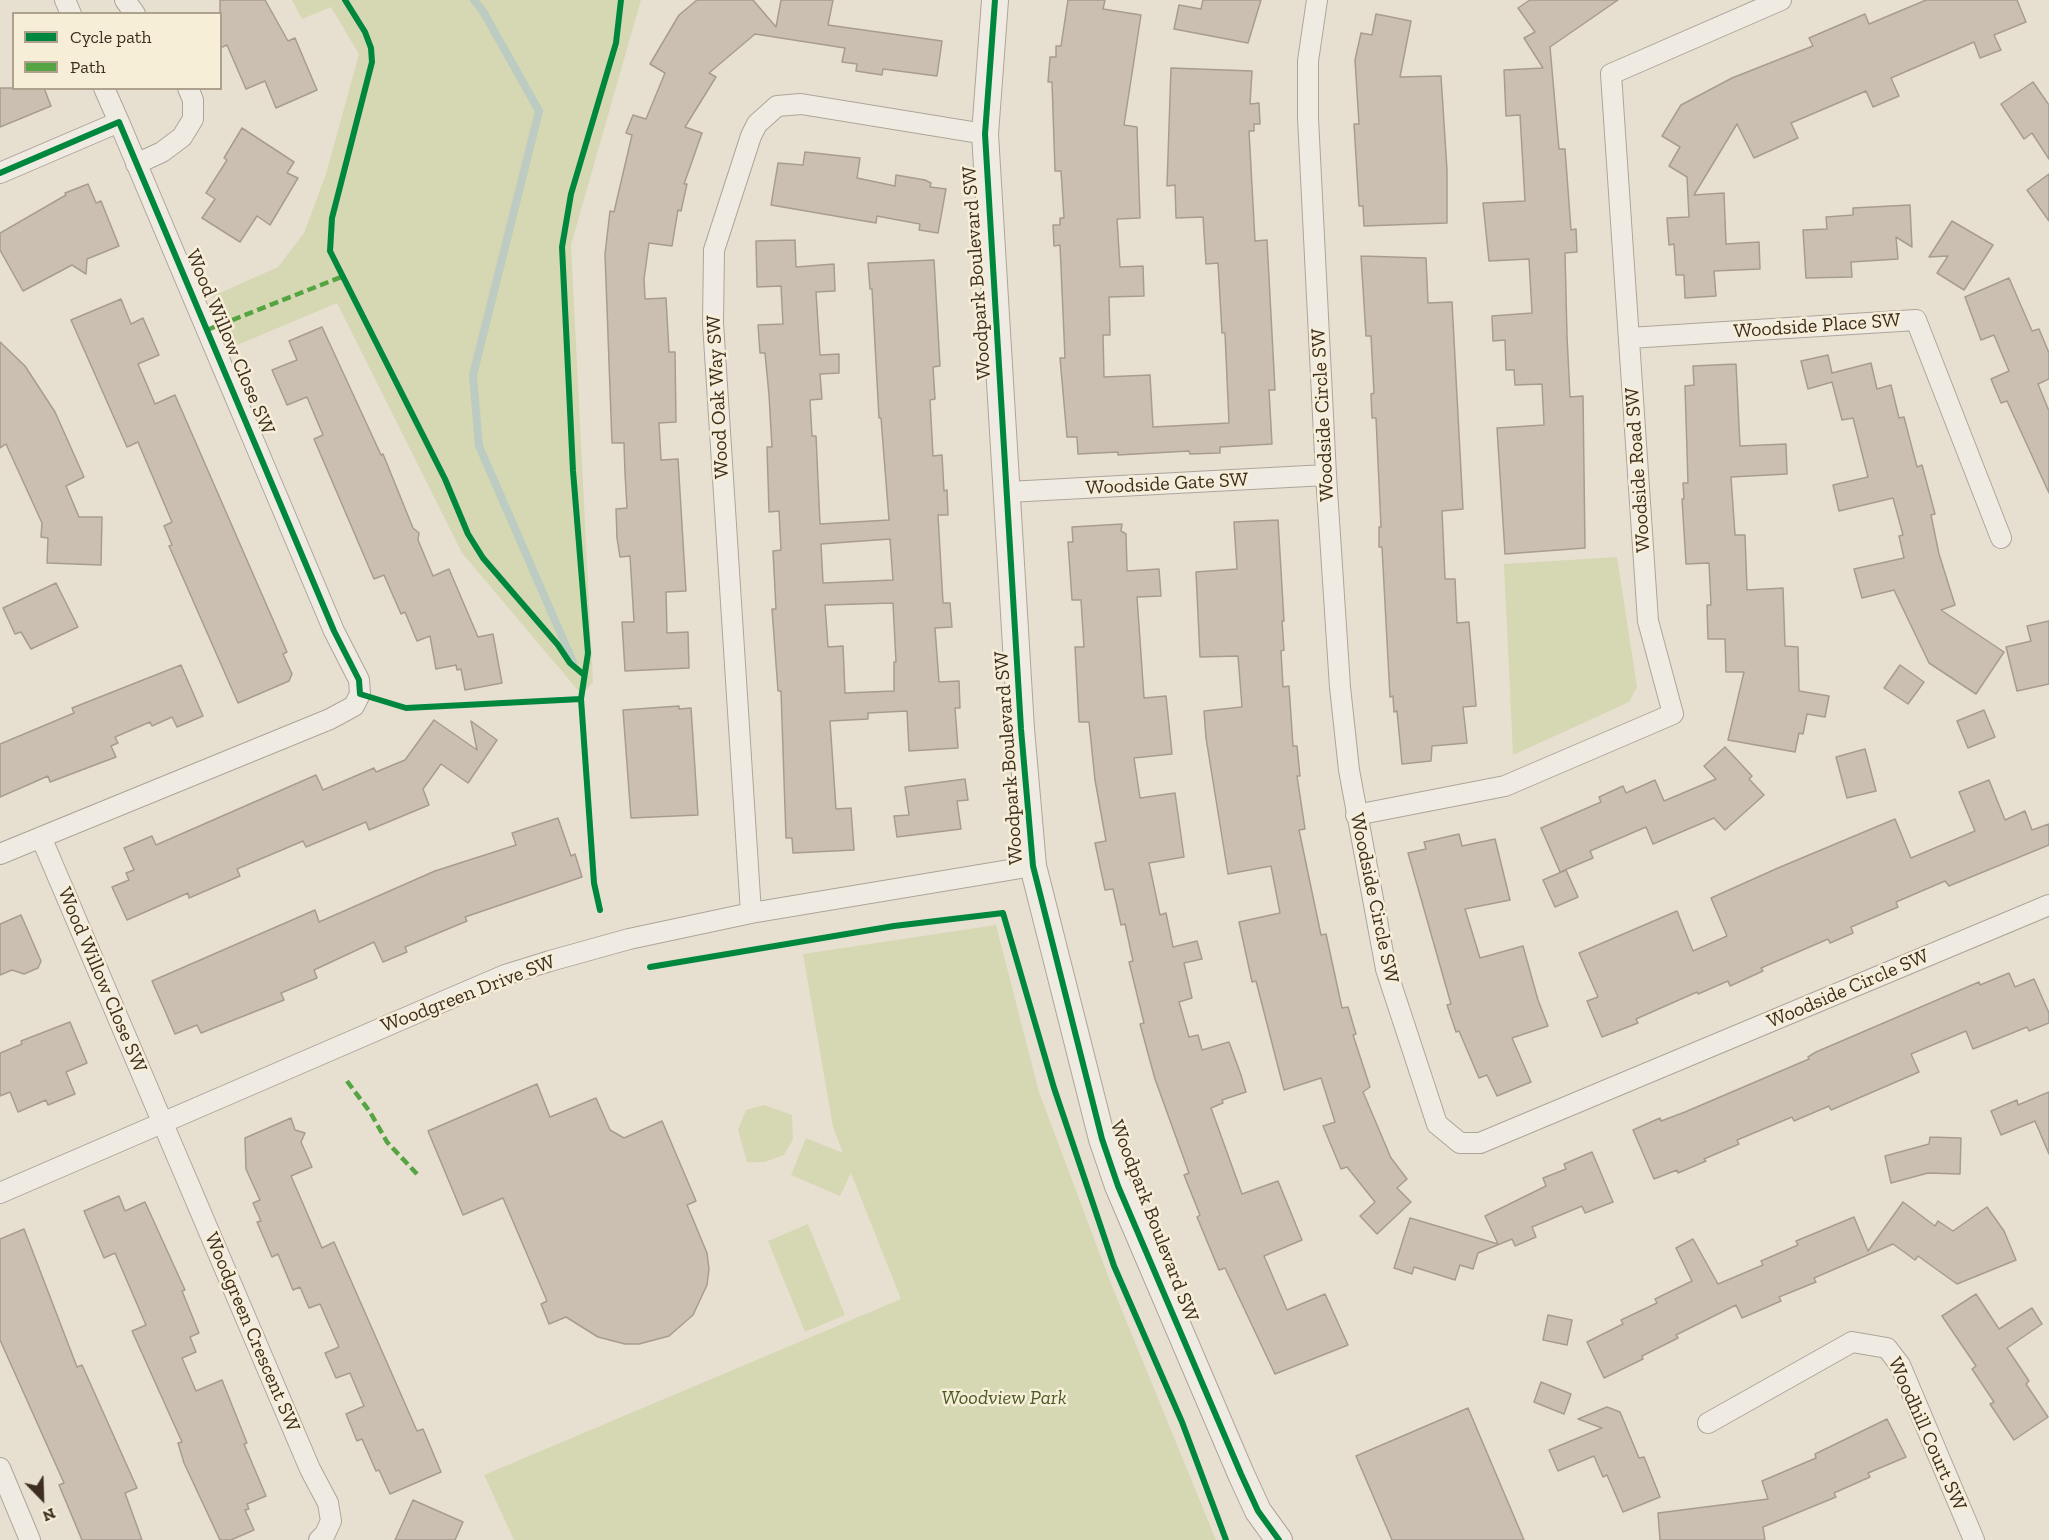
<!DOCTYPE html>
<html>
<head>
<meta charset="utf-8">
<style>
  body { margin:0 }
  #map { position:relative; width:2049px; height:1540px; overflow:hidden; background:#e7e0d1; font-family:"Zilla Slab",serif }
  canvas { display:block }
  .legend { position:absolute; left:12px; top:12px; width:210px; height:78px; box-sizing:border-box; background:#f7eed8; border:2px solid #ada18e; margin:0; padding:8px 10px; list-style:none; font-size:18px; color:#3d2e20 }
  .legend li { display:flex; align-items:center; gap:12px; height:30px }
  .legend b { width:30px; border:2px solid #ada18e }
  .north { position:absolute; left:12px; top:1468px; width:60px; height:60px; -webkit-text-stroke:4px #f7eed8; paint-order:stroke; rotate:157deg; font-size:16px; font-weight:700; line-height:24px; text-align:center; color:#3d2e20 }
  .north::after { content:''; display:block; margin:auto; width:21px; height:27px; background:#3d2e20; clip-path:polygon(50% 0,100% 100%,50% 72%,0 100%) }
</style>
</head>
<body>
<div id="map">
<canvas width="2049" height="1540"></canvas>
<ul class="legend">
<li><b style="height:8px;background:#00873e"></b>Cycle path</li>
<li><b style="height:8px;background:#54a441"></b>Path</li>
</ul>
<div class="north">N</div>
</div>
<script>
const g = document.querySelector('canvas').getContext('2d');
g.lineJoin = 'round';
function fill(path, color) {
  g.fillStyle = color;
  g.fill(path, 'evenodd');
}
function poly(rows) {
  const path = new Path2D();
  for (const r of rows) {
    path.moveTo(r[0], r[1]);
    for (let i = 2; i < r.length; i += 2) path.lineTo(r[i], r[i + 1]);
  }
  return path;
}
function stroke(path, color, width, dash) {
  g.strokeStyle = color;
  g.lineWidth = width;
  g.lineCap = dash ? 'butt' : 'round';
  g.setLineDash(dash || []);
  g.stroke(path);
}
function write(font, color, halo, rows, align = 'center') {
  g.font = font + ' "Zilla Slab",serif';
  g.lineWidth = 5;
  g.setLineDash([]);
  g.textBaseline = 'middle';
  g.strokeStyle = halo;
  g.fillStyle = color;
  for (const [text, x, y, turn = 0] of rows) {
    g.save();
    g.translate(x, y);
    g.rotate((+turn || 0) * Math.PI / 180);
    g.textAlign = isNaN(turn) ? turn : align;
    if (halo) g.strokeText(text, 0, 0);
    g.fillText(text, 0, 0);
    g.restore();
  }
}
fill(poly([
  [292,0,641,0,571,245,593,682,582,695,462,553,337,303,235,346,213,296,278,267,304,233,326,174,359,54,331,7,302,19],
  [1617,557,1637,687,1629,702,1513,755,1504,564],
  [996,925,1039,1092,1110,1281,1216,1540,514,1540,484,1475,901,1299,851,1173,840,1196,791,1175,806,1138,843,1153,833,1127,803,954],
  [764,1105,792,1115,793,1139,784,1155,764,1162,747,1162,738,1130,746,1110],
  [808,1224,845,1315,805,1332,768,1241]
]), '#d6d7b3');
stroke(poly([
  [474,0,484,13,539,111,473,375,479,446,573,662]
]), '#bcccc2', 8);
const building = poly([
  [220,0,265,0,288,41,295,38,317,90,276,108,265,81,246,89,227,45,220,48,220,0],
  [697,0,753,0,776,27,781,0,833,0,828,25,942,41,937,76,883,69,882,75,856,71,857,64,842,62,845,48,755,34,709,73,716,77,685,127,702,133,684,184,687,184,681,211,678,210,672,246,649,243,644,279,645,299,666,298,669,352,675,352,676,422,659,423,661,460,678,459,686,591,666,592,667,633,688,632,689,668,625,671,622,622,634,622,630,556,620,557,617,538,616,509,627,508,625,473,624,443,612,443,605,254,610,211,614,212,632,135,626,133,633,115,646,119,665,73,650,64,679,15,697,0],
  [1068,0,1105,0,1103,9,1141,15,1124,125,1137,127,1140,218,1117,219,1120,267,1143,266,1144,296,1109,297,1110,335,1103,335,1104,377,1150,375,1153,427,1229,423,1225,333,1222,333,1218,263,1206,264,1203,217,1176,218,1175,185,1167,186,1171,68,1252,71,1250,104,1259,103,1260,124,1254,124,1254,131,1249,131,1255,241,1267,240,1275,390,1269,390,1272,444,1220,447,1220,453,1190,454,1189,451,1118,455,1118,452,1078,454,1077,437,1067,437,1060,358,1065,358,1060,245,1054,246,1053,225,1060,225,1060,218,1064,218,1061,171,1055,171,1052,82,1048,82,1050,57,1056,57,1056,46,1061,46,1068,0],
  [1203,0,1261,0,1248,43,1174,29,1179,5,1201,9,1203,0],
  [1530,0,1618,0,1550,47,1559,149,1565,149,1571,230,1576,229,1577,252,1565,253,1567,336,1570,397,1583,396,1585,548,1505,554,1497,428,1544,425,1542,384,1515,385,1514,370,1506,370,1505,340,1493,341,1492,316,1532,313,1529,259,1489,261,1483,203,1525,201,1520,115,1506,116,1504,70,1543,68,1524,38,1535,32,1518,8,1530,0],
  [1926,0,2017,0,2026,22,1994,35,2001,50,1980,58,1974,42,1891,78,1899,96,1873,107,1866,91,1791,123,1798,138,1754,158,1737,124,1694,195,1724,193,1726,244,1759,242,1760,269,1714,271,1716,296,1685,298,1684,275,1676,275,1674,244,1669,245,1667,218,1689,217,1687,177,1669,166,1680,147,1662,136,1681,105,1732,78,1813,46,1809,38,1865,14,1869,24,1926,0],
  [1376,14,1411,21,1400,77,1441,76,1447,170,1447,223,1364,226,1363,206,1359,206,1354,124,1359,124,1355,60,1361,33,1372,35,1376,14],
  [2033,82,2049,105,2049,159,2032,133,2024,139,2001,104,2033,82],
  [0,88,44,88,51,106,0,127,0,88],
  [242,128,294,162,287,173,298,178,270,225,257,216,240,242,202,218,215,199,206,193,227,160,224,158,242,128],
  [805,152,860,158,857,178,895,186,896,175,925,180,931,183,930,187,946,189,938,233,919,230,920,224,898,220,877,216,876,223,771,205,778,163,803,165,805,152],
  [2049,174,2049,221,2027,190,2049,174],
  [88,184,96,203,101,201,119,246,87,259,86,274,72,265,23,291,0,250,0,233,66,195,65,193,88,184],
  [1910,205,1912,247,1896,237,1898,259,1851,262,1852,277,1806,278,1803,230,1827,229,1826,217,1853,215,1853,208,1910,205],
  [1952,221,1993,245,1964,290,1937,273,1948,256,1929,257,1952,221],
  [795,240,796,267,834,264,835,291,816,292,820,355,839,354,839,373,820,374,822,399,810,400,812,436,816,436,820,524,889,520,881,418,879,418,872,289,870,289,868,263,934,260,940,366,933,367,935,399,930,400,933,456,942,455,944,491,947,490,948,515,938,515,943,603,950,603,952,627,935,628,939,682,959,681,960,708,955,708,958,748,909,751,907,711,868,713,868,719,830,721,836,809,851,808,854,850,793,853,792,838,786,838,781,691,778,691,772,609,776,609,773,551,781,550,779,511,769,512,767,447,772,447,769,395,765,353,760,353,758,325,783,324,781,286,757,287,756,241,795,240],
  [890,539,893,580,823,583,821,544,890,539],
  [893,603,896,662,894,662,894,691,845,693,843,646,828,647,825,605,893,603],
  [1361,256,1426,258,1428,303,1452,302,1463,509,1442,511,1445,579,1455,579,1457,623,1469,622,1476,706,1463,707,1467,743,1432,746,1431,761,1402,764,1397,711,1394,712,1393,696,1390,697,1382,547,1379,547,1379,527,1381,527,1376,418,1372,418,1371,394,1374,393,1371,336,1366,336,1361,256],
  [2009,278,2032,331,2039,329,2049,353,2049,379,2038,384,2049,411,2049,493,2007,401,2001,403,1991,379,2009,371,1994,335,1981,340,1965,297,2009,278],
  [121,299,131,324,143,318,159,355,138,364,155,404,175,395,287,652,283,654,292,674,289,681,238,703,169,546,172,545,164,526,172,522,138,442,127,447,71,320,121,299],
  [322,327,381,455,383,454,413,528,419,533,418,540,433,576,449,569,478,637,493,634,502,683,465,690,461,669,457,670,456,665,436,669,430,636,417,641,405,612,401,614,384,575,374,579,314,439,323,435,307,397,287,405,272,370,297,360,289,341,322,327],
  [0,342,25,366,55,412,84,477,66,486,79,517,102,517,101,565,47,563,48,538,41,537,42,523,6,444,0,448,0,342],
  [1828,355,1832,373,1871,363,1877,389,1891,385,1899,418,1904,417,1917,467,1922,465,1935,514,1931,515,1939,554,1955,605,1941,610,2004,652,1976,694,1929,663,1894,590,1862,598,1854,569,1904,558,1899,536,1903,535,1893,498,1839,511,1833,485,1868,477,1853,418,1842,420,1832,382,1808,389,1801,361,1828,355],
  [1736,364,1740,446,1786,444,1787,474,1731,477,1735,535,1745,535,1747,590,1783,588,1785,646,1798,647,1799,691,1829,696,1825,717,1807,714,1803,734,1799,733,1795,752,1728,740,1744,672,1726,672,1725,639,1708,639,1707,605,1711,605,1709,563,1686,564,1682,499,1684,499,1683,483,1688,483,1685,386,1694,385,1693,366,1736,364],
  [1278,520,1284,621,1282,621,1284,650,1281,651,1283,687,1289,686,1293,746,1297,746,1300,776,1297,776,1305,829,1299,830,1321,935,1326,934,1342,1008,1348,1007,1356,1034,1353,1035,1370,1087,1363,1092,1391,1158,1407,1179,1397,1188,1411,1202,1377,1234,1360,1216,1375,1202,1347,1167,1341,1169,1323,1126,1335,1122,1321,1078,1284,1090,1256,981,1252,982,1239,922,1280,913,1271,866,1228,874,1206,738,1204,711,1242,707,1238,656,1200,657,1196,572,1237,569,1234,522,1278,520],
  [1122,524,1121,531,1126,534,1127,571,1159,569,1161,596,1137,597,1144,698,1166,696,1172,754,1134,758,1140,798,1175,793,1184,857,1149,863,1160,915,1166,913,1173,947,1197,941,1202,959,1184,963,1192,998,1179,1002,1189,1037,1198,1035,1202,1050,1229,1042,1241,1075,1246,1092,1222,1100,1223,1103,1211,1108,1242,1194,1278,1181,1302,1240,1264,1256,1287,1310,1325,1294,1348,1345,1275,1374,1225,1268,1219,1270,1197,1217,1200,1215,1184,1175,1189,1173,1155,1079,1140,1024,1144,1023,1129,962,1133,961,1125,924,1121,925,1113,889,1105,890,1095,843,1106,841,1095,780,1089,722,1079,722,1075,647,1084,647,1081,600,1072,600,1068,542,1073,542,1072,527,1122,524],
  [56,583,78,627,31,649,21,632,15,634,3,608,56,583],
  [2049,621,2049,684,2017,691,2006,647,2031,641,2027,626,2049,621],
  [181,665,203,716,177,727,172,717,152,726,150,722,115,737,118,743,111,746,116,757,50,782,48,776,0,797,0,744,74,713,72,708,181,665],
  [1900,665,1924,682,1908,704,1884,688,1900,665],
  [679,706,679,709,691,708,698,815,631,818,623,710,679,706],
  [1984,710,1995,737,1968,748,1957,721,1984,710],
  [434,720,477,750,471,721,497,740,468,783,441,764,423,789,429,805,369,830,366,822,306,847,303,841,237,869,240,876,189,898,188,893,127,920,112,887,129,880,126,873,134,870,124,848,152,836,156,845,316,775,323,790,374,768,376,772,405,760,434,720],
  [1725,747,1752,776,1749,779,1764,795,1725,830,1714,818,1653,844,1646,827,1590,851,1593,858,1560,872,1541,828,1601,802,1599,797,1623,786,1626,793,1655,780,1664,801,1716,779,1704,766,1725,747],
  [1865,749,1876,791,1847,798,1836,757,1865,749],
  [965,779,968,800,957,801,961,829,897,837,894,816,909,815,905,787,965,779],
  [1989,780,2005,820,2025,811,2032,830,2049,824,2049,845,1949,886,1945,881,1896,902,1898,907,1851,927,1853,933,1830,943,1828,939,1761,968,1763,971,1730,986,1728,981,1698,994,1697,992,1636,1019,1638,1023,1602,1037,1587,1001,1598,997,1579,953,1677,911,1693,951,1727,936,1711,898,1778,868,1895,819,1911,858,1975,831,1959,792,1989,780],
  [558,818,571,856,575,854,582,877,465,917,467,921,405,947,407,952,383,962,374,942,314,970,317,978,281,993,284,1000,201,1033,197,1025,175,1034,152,981,315,910,319,922,435,871,516,845,512,833,558,818],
  [1459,834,1462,846,1495,839,1510,900,1465,909,1480,958,1523,946,1538,1000,1548,1026,1512,1038,1531,1082,1497,1096,1487,1075,1479,1078,1459,1031,1456,1032,1447,1005,1451,1004,1408,853,1426,849,1424,842,1459,834],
  [1566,870,1578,897,1555,907,1543,880,1566,870],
  [21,915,41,961,38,968,24,974,12,970,0,975,0,924,21,915],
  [2009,973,2015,987,2034,979,2049,1013,2049,1023,2029,1031,2027,1027,1973,1049,1966,1031,1911,1054,1919,1072,1831,1110,1829,1106,1794,1121,1792,1117,1737,1140,1739,1144,1704,1159,1706,1161,1678,1173,1677,1170,1654,1179,1633,1130,1660,1118,1661,1121,1685,1112,1809,1059,1808,1057,1816,1052,1979,982,1980,985,2009,973],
  [70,1022,87,1063,66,1072,75,1094,48,1105,46,1100,18,1112,10,1092,0,1096,0,1053,22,1044,21,1041,70,1022],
  [537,1084,550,1117,596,1098,610,1130,624,1138,662,1121,696,1201,687,1205,707,1253,709,1269,707,1285,693,1315,669,1336,639,1344,625,1344,598,1337,566,1317,549,1324,541,1304,547,1301,503,1198,463,1215,428,1131,537,1084],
  [2049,1092,2049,1154,2035,1121,2001,1135,1991,1111,2017,1100,2018,1105,2049,1092],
  [291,1118,295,1130,305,1133,301,1142,312,1167,291,1176,322,1248,334,1242,417,1431,423,1429,441,1472,390,1494,379,1470,376,1471,362,1439,357,1441,346,1414,364,1406,350,1373,336,1378,325,1353,339,1347,320,1304,309,1308,300,1287,293,1290,278,1254,272,1257,257,1222,261,1221,253,1203,260,1200,246,1169,245,1138,291,1118],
  [1930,1137,1961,1138,1960,1174,1928,1173,1891,1183,1885,1156,1929,1144,1930,1137],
  [1592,1152,1613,1202,1585,1213,1582,1206,1532,1227,1536,1237,1515,1246,1512,1239,1478,1253,1473,1269,1460,1265,1455,1280,1414,1267,1412,1274,1394,1268,1410,1218,1498,1244,1485,1216,1546,1186,1543,1178,1566,1169,1564,1164,1592,1152],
  [119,1196,125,1211,145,1202,185,1290,182,1291,199,1333,190,1337,196,1352,182,1358,196,1391,222,1380,247,1443,244,1444,266,1496,247,1504,249,1509,245,1510,254,1530,231,1540,220,1540,184,1463,178,1443,182,1442,132,1331,146,1325,115,1253,104,1258,84,1211,119,1196],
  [1903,1202,1935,1226,1938,1221,1953,1231,1987,1207,2004,1231,2016,1260,1957,1284,1918,1256,1915,1260,1893,1244,1814,1278,1816,1282,1779,1297,1781,1301,1742,1318,1736,1305,1676,1335,1678,1338,1642,1356,1643,1359,1604,1378,1587,1342,1623,1324,1621,1320,1657,1303,1655,1299,1692,1281,1676,1248,1693,1239,1718,1284,1763,1265,1761,1261,1798,1245,1796,1241,1854,1217,1868,1251,1903,1202],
  [24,1229,77,1367,82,1365,137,1488,125,1493,142,1540,82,1540,59,1485,64,1483,0,1340,0,1239,24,1229],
  [1976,1294,1999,1329,2032,1308,2042,1324,2007,1348,2029,1381,2026,1384,2048,1417,2014,1440,1990,1404,1994,1402,1972,1369,1976,1366,1942,1316,1976,1294],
  [1548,1315,1572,1320,1567,1345,1543,1340,1548,1315],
  [1541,1382,1571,1394,1564,1414,1534,1402,1541,1382],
  [1607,1407,1620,1412,1639,1458,1644,1457,1660,1497,1623,1512,1607,1475,1603,1477,1594,1456,1558,1471,1549,1450,1602,1428,1578,1419,1607,1407],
  [1468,1408,1524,1540,1392,1540,1356,1456,1468,1408],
  [1887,1419,1906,1457,1868,1473,1870,1477,1834,1493,1836,1497,1763,1527,1765,1540,1660,1540,1658,1513,1768,1499,1762,1481,1816,1458,1815,1454,1887,1419],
  [413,1500,463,1522,455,1540,395,1540,413,1500]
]);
fill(building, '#cbbfb2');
stroke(building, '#a89c90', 1.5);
const minor = poly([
  [65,0,71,14],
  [125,0,135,14],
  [1317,0,1308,61,1308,118,1326,475,1340,687,1349,770,1386,969,1437,1124,1460,1143,1480,1143,2049,905],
  [104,88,119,122],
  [136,164,162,152,182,137,193,119,193,100,188,88],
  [0,173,119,122,334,631,359,680,360,694,354,706,330,719,0,854],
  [1629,338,1916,320,2001,538],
  [1008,492,1326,475],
  [1356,815,1505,786,1673,714,1648,621,1611,74,1781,0],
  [41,837,310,1469,328,1503,331,1521,325,1534,319,1540],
  [751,913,713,323,714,250,751,136,757,124,777,106,801,104,985,134],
  [0,1193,442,1002,505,975,550,961,629,939,751,913,1033,866],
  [1708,1423,1852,1342,1887,1348,1900,1365,1974,1540],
  [0,1468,30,1540]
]);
const tertiary = poly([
  [995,0,985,134,1021,729,1033,866,1102,1139,1118,1186,1241,1474,1258,1511,1279,1540]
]);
stroke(minor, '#ada599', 22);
stroke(tertiary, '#ada599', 28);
stroke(minor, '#efebe3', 20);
stroke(tertiary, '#efebe3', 26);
stroke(poly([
  [207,330,341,277],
  [347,1081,370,1112,387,1142,417,1174]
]), '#54a441', 4.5, [9, 4.5]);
stroke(poly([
  [345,0,365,32,371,48,372,62,332,218,330,251,445,479,468,534,483,558,558,645,570,663,583,674],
  [995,0,985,134,1021,729,1033,866,1102,1139,1118,1186,1241,1474,1258,1511,1279,1540],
  [0,173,119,122,334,631,359,680,360,694,406,708,581,699],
  [600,910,594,883,581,699,588,653,573,471,562,247,571,194,616,43,621,0],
  [650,967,894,926,1003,913,1054,1088,1114,1266,1182,1422,1226,1540]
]), '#00873e', 6);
write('20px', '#3d2e20', '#f7eed8', [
  ["Woodpark Boulevard SW",977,273,-94],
  ["Woodside Place SW",1817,326,-4],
  ["Wood Willow Close SW",230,342,67],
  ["Wood Oak Way SW",718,397,-93],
  ["Woodside Circle SW",1323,415,-93],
  ["Woodside Road SW",1638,470,-94],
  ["Woodside Gate SW",1167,484,-3],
  ["Woodpark Boulevard SW",1009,758,-94],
  ["Woodside Circle SW",1374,898,78],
  ["Wood Willow Close SW",102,980,67],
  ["Woodside Circle SW",1848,989,-23],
  ["Woodgreen Drive SW",468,994,-21],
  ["Woodpark Boulevard SW",1154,1221,69],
  ["Woodgreen Crescent SW",252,1332,67],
  ["Woodhill Court SW",1927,1434,66]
]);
write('italic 20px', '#4d5a26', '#f7eed8', [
  ["Woodview Park",1004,1398]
]);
</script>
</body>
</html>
